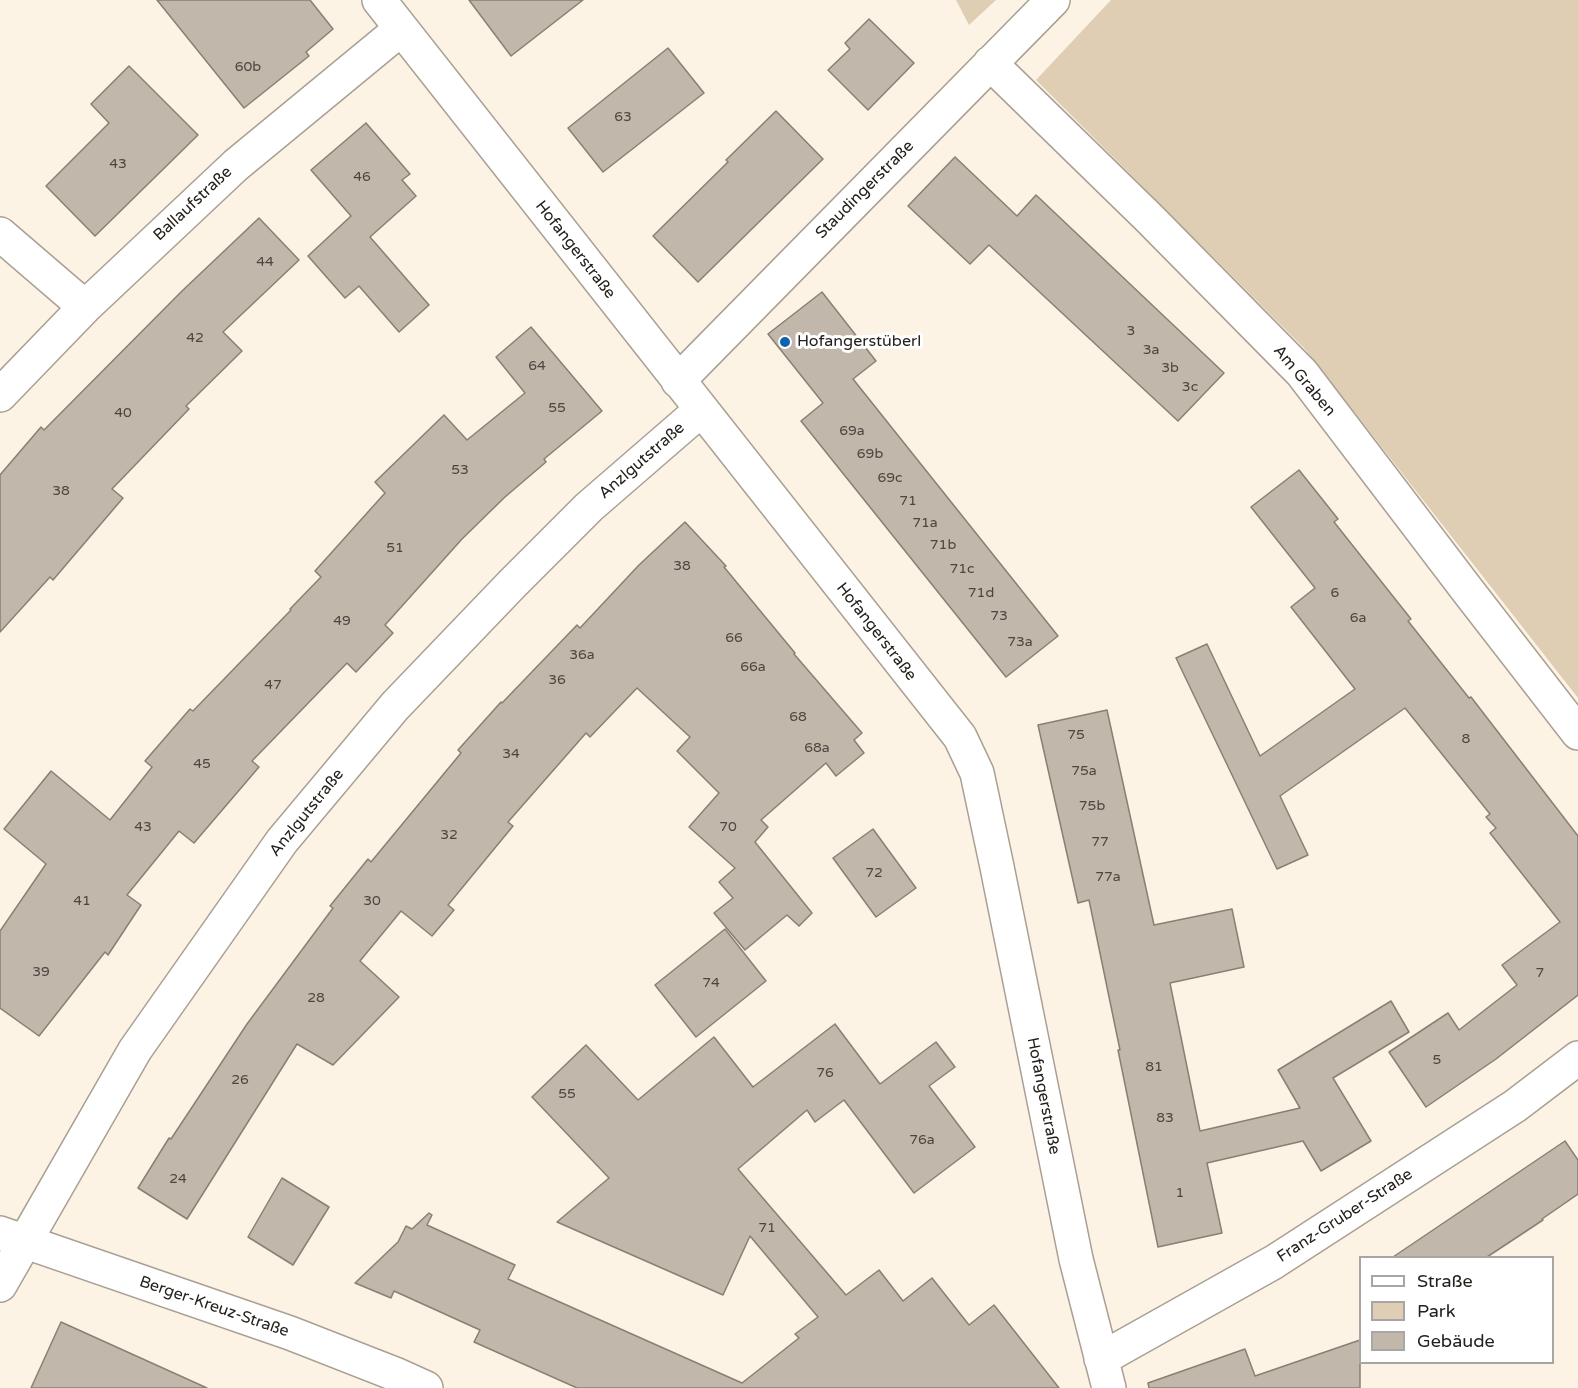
<!DOCTYPE html>
<html>
<head>
<meta charset="utf-8">
<style>
  body { margin:0 }
  #map { position:relative; width:1578px; height:1388px; overflow:hidden; background:#fdf3e5; font-family:"Varela Round",sans-serif }
  canvas { display:block }
  .legend { position:absolute; left:1359px; top:1256px; width:195px; height:108px; box-sizing:border-box; background:#fff; border:2px solid #a7a6a4; margin:0; padding:8px 10px; list-style:none; font-size:18px; color:#24211c }
  .legend li { display:flex; align-items:center; gap:12px; height:30px }
  .legend b { width:30px; border:2px solid #a7a6a4 }
</style>
</head>
<body>
<div id="map">
<canvas width="1578" height="1388"></canvas>
<ul class="legend">
<li><b style="height:8px;background:#fff"></b>Straße</li>
<li><b style="height:16px;background:#dfcdb4"></b>Park</li>
<li><b style="height:16px;background:#c1b7aa"></b>Gebäude</li>
</ul>
</div>
<script>
const g = document.querySelector('canvas').getContext('2d');
g.lineJoin = 'round';
function fill(path, color) {
  g.fillStyle = color;
  g.fill(path, 'evenodd');
}
function poly(rows) {
  const path = new Path2D();
  for (const r of rows) {
    path.moveTo(r[0], r[1]);
    for (let i = 2; i < r.length; i += 2) path.lineTo(r[i], r[i + 1]);
  }
  return path;
}
function stroke(path, color, width, dash) {
  g.strokeStyle = color;
  g.lineWidth = width;
  g.lineCap = dash ? 'butt' : 'round';
  g.setLineDash(dash || []);
  g.stroke(path);
}
function write(font, color, halo, rows, align = 'center') {
  g.font = font + ' "Varela Round",sans-serif';
  g.lineWidth = 6;
  g.setLineDash([]);
  g.textBaseline = 'middle';
  g.strokeStyle = halo;
  g.fillStyle = color;
  for (const [text, x, y, turn = 0] of rows) {
    g.save();
    g.translate(x, y);
    g.rotate((+turn || 0) * Math.PI / 180);
    g.textAlign = isNaN(turn) ? turn : align;
    if (halo) g.strokeText(text, 0, 0);
    g.fillText(text, 0, 0);
    g.restore();
  }
}
fill(poly([
  [956,0,996,0,969,25],
  [1111,0,1578,0,1578,698,1304,348,1036,80]
]), '#dfcdb4');
const building = poly([
  [157,0,310,0,333,29,306,52,309,56,244,108,157,0],
  [469,0,583,0,511,56,469,0],
  [869,19,914,63,868,110,828,70,850,49,845,43,869,19],
  [668,48,704,93,603,172,568,128,668,48],
  [129,66,198,135,95,236,46,186,109,123,91,104,129,66],
  [776,111,823,159,698,282,653,236,728,162,726,160,776,111],
  [366,123,410,174,402,180,416,196,370,237,429,305,399,332,359,286,345,298,308,256,351,216,311,170,366,123],
  [955,157,1017,216,1036,195,1224,373,1178,421,989,245,970,264,908,206,955,157],
  [259,218,299,260,223,332,242,351,186,406,189,409,112,489,123,498,53,580,50,577,0,632,0,475,41,427,44,430,182,291,259,218],
  [822,292,876,361,853,379,1058,636,1006,677,801,421,823,403,768,334,822,292],
  [531,327,602,411,544,459,546,462,505,497,462,539,385,625,393,633,356,672,347,663,252,761,259,767,194,843,179,831,127,895,141,905,108,955,105,952,39,1036,0,1008,0,931,46,864,4,829,51,771,110,820,152,767,145,761,190,709,193,711,291,610,290,609,321,577,315,571,385,493,375,482,444,415,467,440,525,393,496,357,531,327],
  [1299,470,1338,519,1334,522,1411,619,1408,621,1469,698,1471,697,1578,836,1578,995,1496,1059,1426,1107,1389,1052,1448,1013,1459,1030,1517,985,1502,965,1560,922,1490,833,1496,828,1486,817,1490,814,1405,708,1280,796,1308,855,1277,869,1176,658,1207,644,1260,756,1355,689,1291,607,1315,588,1251,507,1299,470],
  [685,522,726,566,724,567,795,653,794,654,862,733,854,740,864,753,836,776,826,763,761,820,768,827,755,842,812,913,799,926,787,915,745,950,714,913,733,898,719,882,735,868,689,827,719,793,677,751,690,737,637,688,590,737,586,733,508,822,513,826,448,905,454,910,432,936,401,911,360,961,399,997,333,1065,297,1044,187,1219,138,1188,169,1138,171,1139,247,1024,333,908,330,906,368,859,371,862,461,753,458,750,501,702,502,703,577,625,580,628,639,565,685,522],
  [1107,710,1154,925,1232,909,1244,967,1170,983,1200,1131,1300,1108,1278,1070,1391,1001,1409,1032,1333,1078,1371,1141,1321,1171,1303,1141,1207,1163,1222,1233,1158,1247,1118,1050,1120,1050,1089,900,1078,903,1038,725,1107,710],
  [873,829,916,888,876,917,833,858,873,829],
  [725,929,766,981,696,1037,655,985,725,929],
  [835,1024,880,1084,936,1042,955,1067,929,1086,975,1147,914,1193,844,1100,815,1122,807,1110,738,1169,846,1295,879,1270,903,1301,932,1278,969,1325,994,1305,1059,1388,577,1388,474,1342,480,1330,394,1291,391,1298,355,1283,398,1242,406,1226,412,1229,429,1213,432,1215,427,1225,515,1265,508,1279,742,1383,799,1338,795,1334,818,1317,750,1236,723,1295,557,1222,609,1178,532,1097,586,1045,638,1100,714,1037,753,1087,835,1024],
  [1565,1141,1578,1160,1578,1194,1542,1219,1543,1220,1487,1257,1393,1257,1565,1141],
  [282,1178,329,1207,293,1265,248,1237,282,1178],
  [61,1322,207,1388,31,1388,61,1322],
  [1360,1340,1360,1388,1149,1388,1148,1383,1245,1349,1255,1376,1360,1340]
]);
fill(building, '#c1b7aa');
stroke(building, '#888073', 1.5);
const minor = poly([
  [379,0,960,737,977,773,997,867,1076,1259,1109,1388],
  [990,63,1149,218,1302,373,1468,591,1578,733],
  [0,234,85,307],
  [678,381,1053,0],
  [0,395,85,307,236,165,401,29],
  [0,1233,290,1333,395,1374,426,1388],
  [0,1285,135,1050,282,841,395,706,512,584,589,507,701,410],
  [1101,1359,1274,1262,1515,1106,1578,1058]
]);
stroke(minor, '#a9a093', 36);
stroke(minor, '#fff', 33);
for (const [x, y, r, color] of [
  [785,342,6,"#1062b1"]
]) {
  const dot = new Path2D();
  dot.arc(x, y, r, 0, 2 * Math.PI);
  g.fillStyle = color;
  g.fill(dot);
  stroke(dot, '#fff', 2);
}
write('14px', '#4b4640', null, [
  ["60b",248,67],
  ["63",623,117],
  ["43",118,164],
  ["46",362,177],
  ["44",265,262],
  ["3",1131,331],
  ["42",195,338],
  ["3a",1151,350],
  ["64",537,366],
  ["3b",1170,368],
  ["3c",1190,387],
  ["55",557,408],
  ["40",123,413],
  ["69a",852,431],
  ["69b",870,454],
  ["53",460,470],
  ["69c",890,478],
  ["38",61,491],
  ["71",908,501],
  ["71a",925,523],
  ["71b",943,545],
  ["51",395,548],
  ["38",682,566],
  ["71c",962,569],
  ["71d",981,593],
  ["6",1335,593],
  ["73",999,616],
  ["6a",1358,618],
  ["49",342,621],
  ["66",734,638],
  ["73a",1020,642],
  ["36a",582,655],
  ["66a",753,667],
  ["36",557,680],
  ["47",273,685],
  ["68",798,717],
  ["75",1076,735],
  ["8",1466,739],
  ["68a",817,748],
  ["34",511,754],
  ["45",202,764],
  ["75a",1084,771],
  ["75b",1092,806],
  ["43",143,827],
  ["70",728,827],
  ["32",449,835],
  ["77",1100,842],
  ["72",874,873],
  ["77a",1108,877],
  ["41",82,901],
  ["30",372,901],
  ["39",41,972],
  ["7",1540,973],
  ["74",711,983],
  ["28",316,998],
  ["5",1437,1060],
  ["81",1154,1067],
  ["76",825,1073],
  ["26",240,1080],
  ["55",567,1094],
  ["83",1165,1118],
  ["76a",922,1140],
  ["24",178,1179],
  ["1",1180,1193],
  ["71",767,1228]
]);
write('16px', '#24211c', '#fff', [
  ["Staudingerstraße",865,190,-45],
  ["Ballaufstraße",193,204,-43],
  ["Hofangerstraße",575,250,52],
  ["Am Graben",1304,381,50],
  ["Anzlgutstraße",642,461,-41],
  ["Hofangerstraße",876,632,52],
  ["Anzlgutstraße",307,813,-51],
  ["Hofangerstraße",1043,1096,79],
  ["Franz-Gruber-Straße",1345,1216,-33],
  ["Berger-Kreuz-Straße",214,1307,19]
]);
write('16px', '#24211c', '#fff', [
  ["Hofangerstüberl",797,342]
], 'left');
</script>
</body>
</html>
